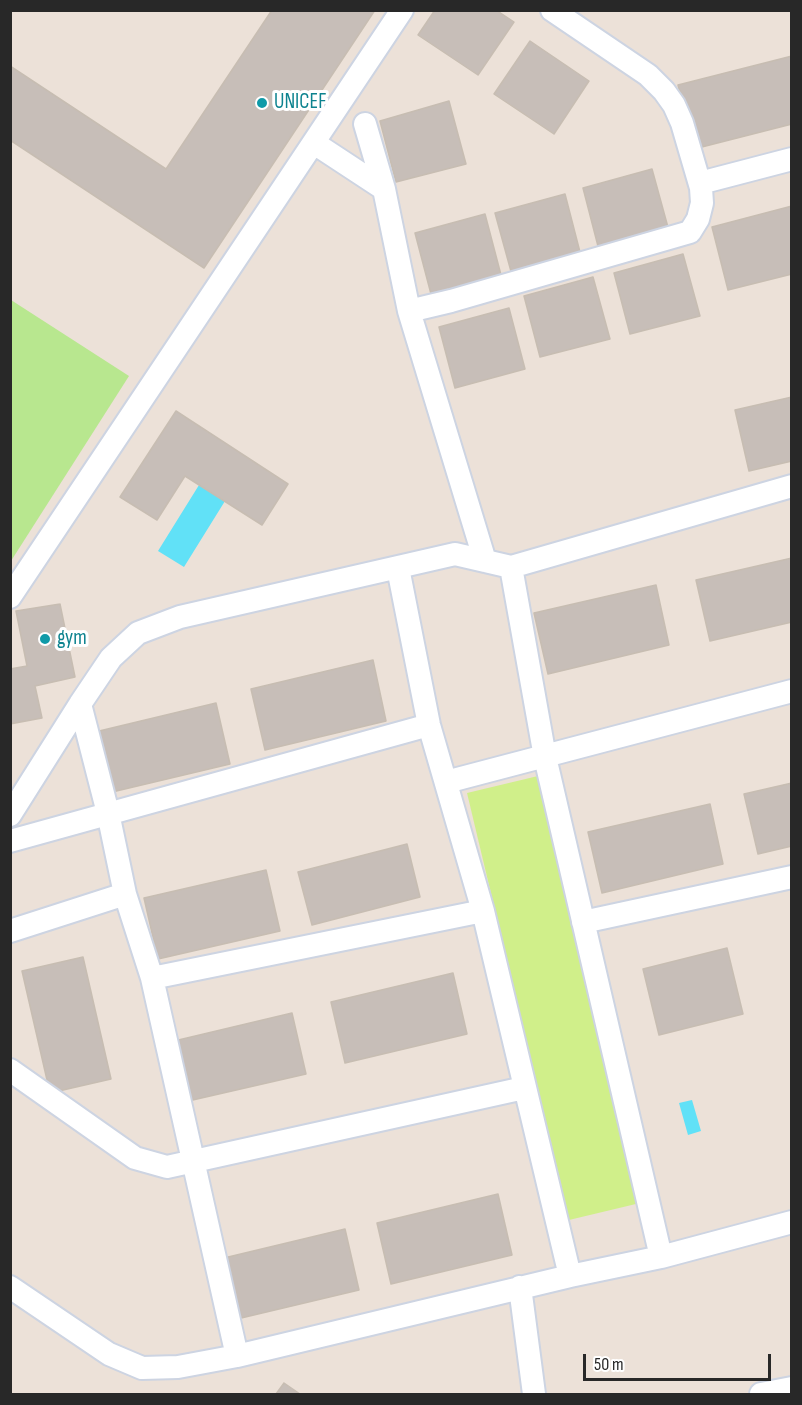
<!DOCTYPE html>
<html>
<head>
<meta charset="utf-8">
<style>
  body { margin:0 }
  #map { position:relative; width:802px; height:1405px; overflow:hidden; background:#ece1d8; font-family:"Sofia Sans Condensed",sans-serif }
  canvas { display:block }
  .frame { position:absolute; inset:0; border:12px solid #282828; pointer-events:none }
  .scale { position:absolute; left:583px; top:1354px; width:188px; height:27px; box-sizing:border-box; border:3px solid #282828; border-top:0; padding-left:8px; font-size:18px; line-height:21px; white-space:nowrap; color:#282828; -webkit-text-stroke:4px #fff; paint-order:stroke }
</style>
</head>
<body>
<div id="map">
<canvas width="802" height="1405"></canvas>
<div class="frame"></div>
<div class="scale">50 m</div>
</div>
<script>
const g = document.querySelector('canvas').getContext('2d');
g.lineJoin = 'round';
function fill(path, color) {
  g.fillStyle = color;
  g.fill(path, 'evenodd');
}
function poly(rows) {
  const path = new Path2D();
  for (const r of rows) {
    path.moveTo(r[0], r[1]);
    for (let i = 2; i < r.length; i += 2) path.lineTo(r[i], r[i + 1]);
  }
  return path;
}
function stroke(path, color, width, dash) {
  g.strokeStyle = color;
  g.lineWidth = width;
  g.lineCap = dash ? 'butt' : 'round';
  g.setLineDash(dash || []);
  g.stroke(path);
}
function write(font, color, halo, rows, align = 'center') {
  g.font = font + ' "Sofia Sans Condensed",sans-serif';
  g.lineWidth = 6;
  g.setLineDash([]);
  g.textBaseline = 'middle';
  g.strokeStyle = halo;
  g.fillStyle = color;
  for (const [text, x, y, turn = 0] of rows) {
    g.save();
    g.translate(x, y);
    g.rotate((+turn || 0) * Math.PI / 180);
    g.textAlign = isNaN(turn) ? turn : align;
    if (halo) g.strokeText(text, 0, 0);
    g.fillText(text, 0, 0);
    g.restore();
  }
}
fill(poly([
  [11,300,129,376,11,561]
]), '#b8e78f');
fill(poly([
  [538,776,640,1203,569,1220,467,793]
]), '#d0ef8a');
fill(poly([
  [199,485,225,501,184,567,158,551],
  [692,1100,701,1131,688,1135,679,1103]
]), '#61e1f7');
const building = poly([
  [272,10,375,10,204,268,10,140,10,66,166,169,272,10],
  [435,10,496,10,514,22,478,75,418,35,435,10],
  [530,41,589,81,554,134,494,94,530,41],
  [792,56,792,124,694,149,678,85,792,56],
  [449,101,466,164,396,182,380,121,449,101],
  [652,169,669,231,599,250,583,188,652,169],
  [565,194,581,256,512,275,495,213,565,194],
  [792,206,792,274,728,290,712,227,792,206],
  [485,214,501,275,431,294,415,233,485,214],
  [683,254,700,316,630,334,614,273,683,254],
  [593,277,610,339,540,357,524,296,593,277],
  [509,308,525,369,455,388,439,327,509,308],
  [792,397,792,461,749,471,735,410,792,397],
  [176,411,288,484,262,525,185,476,157,520,120,497,176,411],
  [792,558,792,622,710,641,696,580,792,558],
  [656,585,669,645,548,674,534,613,656,585],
  [60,604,75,677,35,686,42,718,10,724,10,669,27,666,16,611,60,604],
  [373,660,386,721,265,750,251,689,373,660],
  [216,703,230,764,108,793,95,732,216,703],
  [792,783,792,846,758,854,744,794,792,783],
  [710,804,723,864,602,893,588,832,710,804],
  [407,844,420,897,312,925,298,872,407,844],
  [266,870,280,931,158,959,144,898,266,870],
  [727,948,743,1014,659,1035,643,969,727,948],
  [83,957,111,1079,50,1093,22,971,83,957],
  [453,973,467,1034,345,1063,331,1002,453,973],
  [292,1013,306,1074,184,1102,170,1042,292,1013],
  [498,1194,512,1255,391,1284,377,1223,498,1194],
  [345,1229,359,1290,237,1319,224,1258,345,1229],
  [284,1383,300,1394,276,1394,284,1383]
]);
fill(building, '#c7beb8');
stroke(building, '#c7bdb2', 1.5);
const street = poly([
  [365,124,384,189],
  [314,143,384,189,409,311,485,561],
  [700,183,792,159],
  [409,311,451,301,690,232,698,219,702,203,701,188,682,123,674,105,664,91,648,75,552,10],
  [511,567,545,757,661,1257],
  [398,568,429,725,483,911,570,1276],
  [10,597,402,10],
  [80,704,108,813,125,894,152,978,237,1356],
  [446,782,792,691],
  [10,815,80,704,111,658,138,633,180,617,455,554,511,567,792,486],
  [10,841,429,725],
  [583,922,792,877],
  [10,931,125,894],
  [152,978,483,911],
  [10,1070,135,1158,167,1167,524,1088],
  [10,1287,109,1354,142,1368,178,1367,237,1356,570,1276,661,1257,792,1222],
  [520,1287,534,1394],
  [761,1394,792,1388]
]);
stroke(street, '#cdd4e2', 26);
stroke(street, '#fff', 22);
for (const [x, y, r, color] of [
  [262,103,6,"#0f9aa8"],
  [45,639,6,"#0f9aa8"]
]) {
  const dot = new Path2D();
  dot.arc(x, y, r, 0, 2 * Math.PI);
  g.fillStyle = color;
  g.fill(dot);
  stroke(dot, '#fff', 2);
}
write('21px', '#0d838f', '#fff', [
  ["UNICEF",274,103],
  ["gym",57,639]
], 'left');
</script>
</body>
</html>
